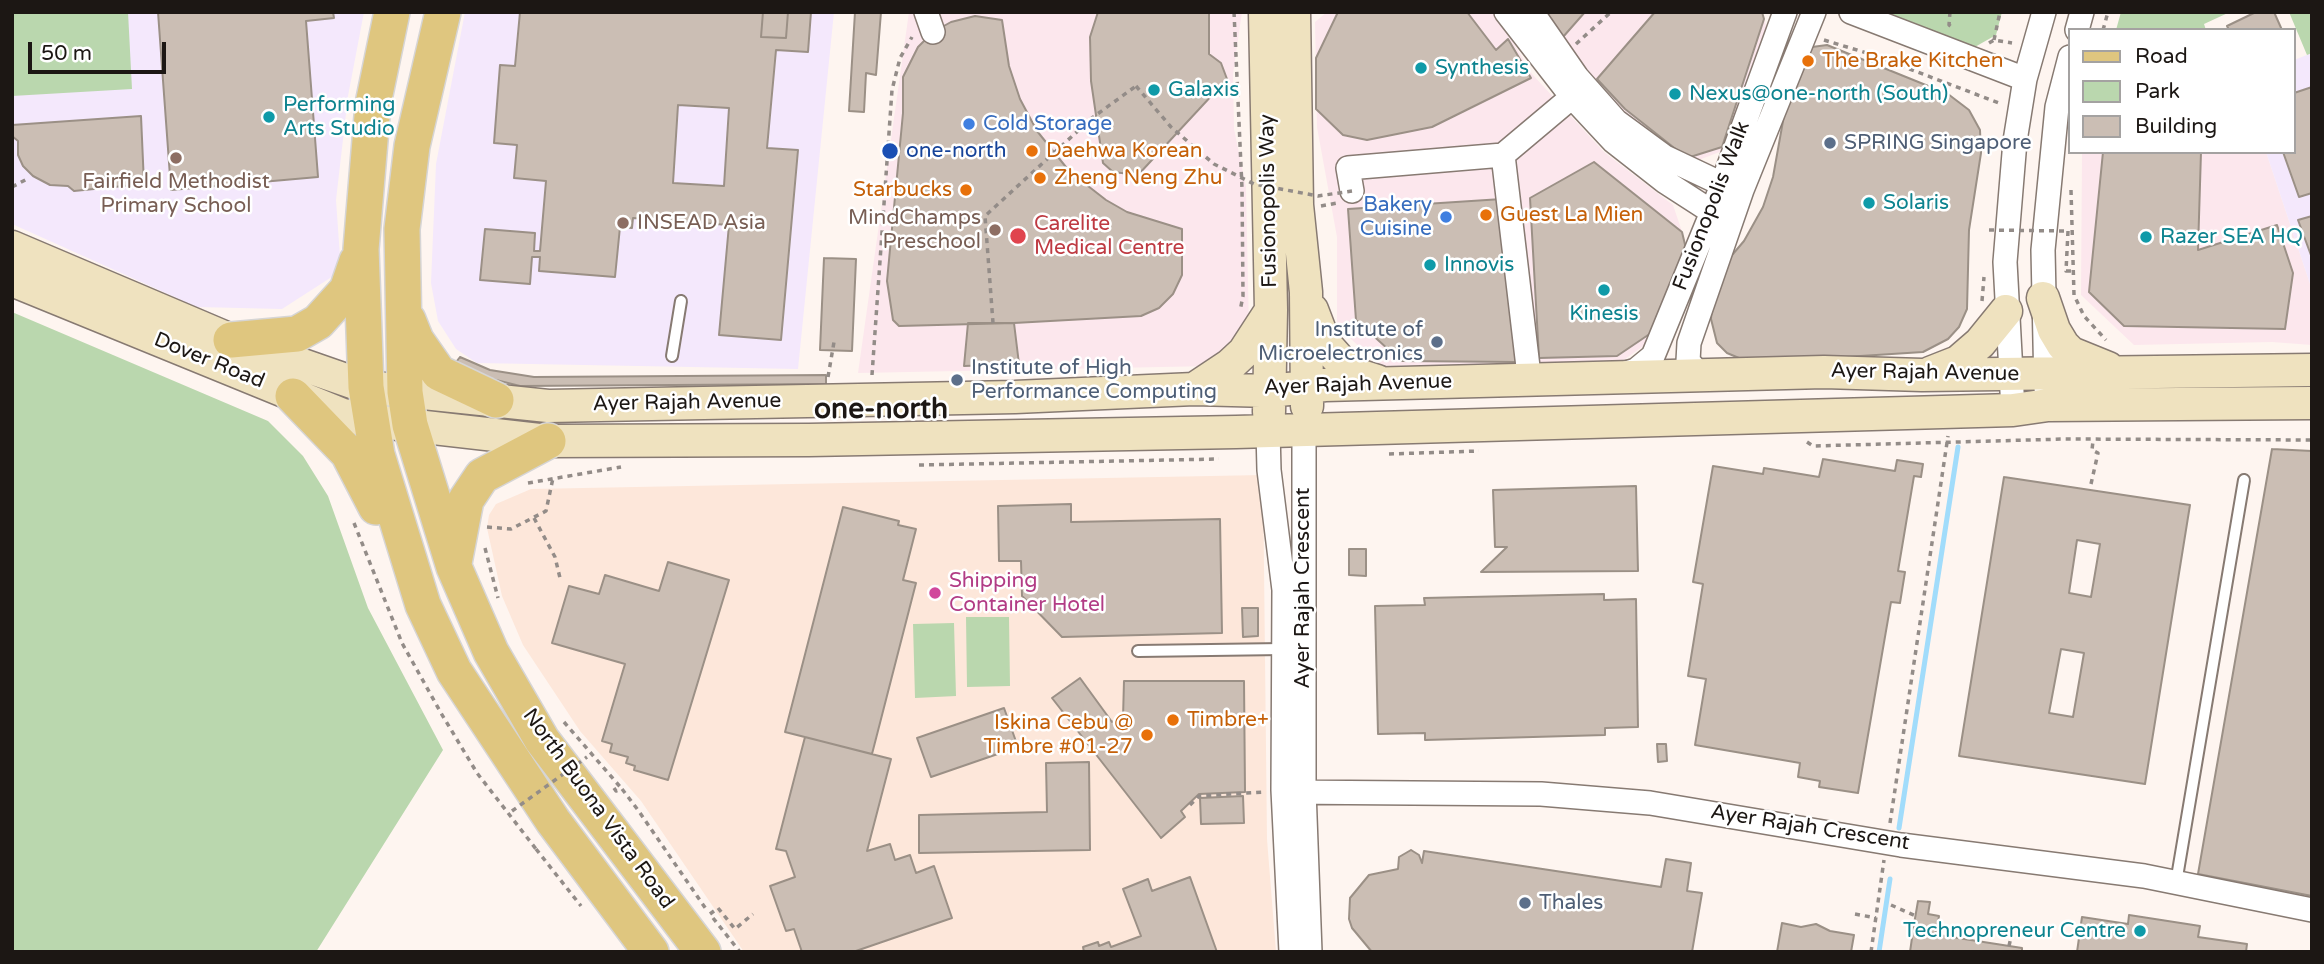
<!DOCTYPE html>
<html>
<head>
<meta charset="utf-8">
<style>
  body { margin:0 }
  #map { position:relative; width:2324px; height:964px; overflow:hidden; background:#fef5f0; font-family:"Varela Round",sans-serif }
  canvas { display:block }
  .frame { position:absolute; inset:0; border:14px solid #1c1714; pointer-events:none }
  .legend { position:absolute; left:2068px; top:28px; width:228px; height:126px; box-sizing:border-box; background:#fff; border:2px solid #a4a2a1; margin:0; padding:9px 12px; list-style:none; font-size:21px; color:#1c1714 }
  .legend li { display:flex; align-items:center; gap:14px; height:35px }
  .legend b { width:35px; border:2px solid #a4a2a1 }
  .scale { position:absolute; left:28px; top:42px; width:138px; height:32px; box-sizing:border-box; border:4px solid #1c1714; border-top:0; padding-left:9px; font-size:21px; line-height:24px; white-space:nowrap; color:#1c1714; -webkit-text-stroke:5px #fff; paint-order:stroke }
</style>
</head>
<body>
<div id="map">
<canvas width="2324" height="964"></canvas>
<div class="frame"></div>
<ul class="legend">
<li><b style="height:9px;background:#dfc67f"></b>Road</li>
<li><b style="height:19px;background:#bad7ae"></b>Park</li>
<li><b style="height:19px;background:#cbbeb4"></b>Building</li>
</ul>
<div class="scale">50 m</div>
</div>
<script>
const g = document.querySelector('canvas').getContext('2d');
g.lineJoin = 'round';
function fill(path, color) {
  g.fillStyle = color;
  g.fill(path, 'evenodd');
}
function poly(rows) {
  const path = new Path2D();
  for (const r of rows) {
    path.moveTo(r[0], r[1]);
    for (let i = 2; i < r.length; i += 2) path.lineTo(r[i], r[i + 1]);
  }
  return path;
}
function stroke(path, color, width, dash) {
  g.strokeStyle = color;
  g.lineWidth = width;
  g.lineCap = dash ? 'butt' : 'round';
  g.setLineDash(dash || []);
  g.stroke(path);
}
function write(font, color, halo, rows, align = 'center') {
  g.font = font + ' "Varela Round",sans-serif';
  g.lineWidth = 5;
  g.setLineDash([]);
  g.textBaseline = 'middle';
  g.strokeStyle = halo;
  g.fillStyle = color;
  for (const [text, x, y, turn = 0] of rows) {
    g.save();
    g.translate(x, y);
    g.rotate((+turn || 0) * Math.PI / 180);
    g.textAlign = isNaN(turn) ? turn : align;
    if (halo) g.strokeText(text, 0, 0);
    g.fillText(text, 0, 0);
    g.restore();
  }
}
fill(poly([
  [909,12,1242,12,1233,74,1234,129,1246,187,1249,330,1213,366,858,373],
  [1327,12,1495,12,1532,74,1604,152,1673,205,1690,255,1664,331,1621,362,1380,366,1337,326,1337,237,1317,127,1315,22],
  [1543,12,1763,12,1767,32,1725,150,1688,164,1625,113,1580,65],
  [2082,152,2266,152,2312,290,2312,345,2272,342,2134,345,2081,295]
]), '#fce7ed');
fill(poly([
  [1263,475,1267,839,1276,952,744,952,641,801,580,731,523,645,502,596,487,528,489,515,496,504,531,489]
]), '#fde7da');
fill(poly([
  [12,12,364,12,348,96,336,200,341,271,282,309,197,307,12,224],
  [465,12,834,12,798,369,477,363,456,349,438,321,431,283,436,164],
  [2312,53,2312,290,2266,152,2294,152,2294,60]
]), '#f4e8fc');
fill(poly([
  [12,12,128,12,132,89,12,96],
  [1867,12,2002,12,1996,35,1966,52],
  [2121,12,2230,12,2204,24,2206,30,2116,30],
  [2289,12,2312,12,2312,53,2307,55],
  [12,312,268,421,303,456,328,496,368,608,443,750,316,952,12,952],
  [966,617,1009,617,1010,686,967,687],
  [954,623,956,696,915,698,913,624]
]), '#bad7ae');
stroke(poly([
  [1899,828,1958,447],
  [1879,952,1890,879]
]), '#a1dcfb', 5);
const building = poly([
  [158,12,333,12,334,18,306,21,318,177,171,190,158,12],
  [520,12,763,12,761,37,786,38,788,12,811,12,808,52,776,50,767,148,798,150,781,340,719,335,729,225,633,218,632,228,620,227,615,277,539,271,540,257,532,257,530,284,480,280,485,229,535,233,534,251,540,251,546,181,514,178,517,145,494,143,500,65,515,66,520,12],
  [678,105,729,108,724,186,673,183,678,105],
  [763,12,788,12,786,38,761,37,763,12],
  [855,12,881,12,876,75,866,73,864,112,849,111,855,12],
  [1098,12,1209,12,1209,54,1221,63,1227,79,1138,175,1113,172,1103,163,1091,81,1090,37,1098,12],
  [1338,12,1467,12,1496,50,1508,39,1531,78,1432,127,1367,140,1343,135,1316,109,1316,58,1338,12],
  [1546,12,1585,12,1563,37,1546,12],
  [1655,12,1762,12,1764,19,1722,147,1687,158,1625,109,1597,79,1655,12],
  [2256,12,2274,12,2282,30,2229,30,2227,26,2256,12],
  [975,16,1002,20,1009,66,1020,99,1037,131,1070,172,1106,200,1127,212,1182,229,1182,275,1173,294,1159,308,1141,316,1014,323,899,326,893,320,887,281,903,113,903,77,918,47,933,32,951,22,975,16],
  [1827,45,1948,94,1969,110,1980,130,1981,153,1969,230,1967,309,1959,327,1948,339,1923,352,1751,363,1727,353,1717,343,1711,319,1713,290,1727,261,1744,241,1763,207,1773,177,1788,93,1812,47,1827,45],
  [2312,87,2312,193,2299,197,2283,152,2294,152,2294,93,2312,87],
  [141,116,144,184,74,191,68,186,50,185,33,176,23,166,18,155,18,141,12,136,12,125,141,116],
  [2103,152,2201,152,2198,250,2277,225,2293,273,2285,329,2124,326,2089,292,2103,152],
  [1594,162,1682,232,1687,253,1660,327,1617,356,1539,358,1530,198,1594,162],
  [1502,199,1516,362,1401,361,1356,320,1348,209,1502,199],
  [2312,216,2312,258,2298,220,2312,216],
  [824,258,856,259,852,351,820,350,824,258],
  [968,323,1014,323,1019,364,964,366,968,323],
  [460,357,490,370,534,377,826,375,826,384,520,386,468,373,453,366,460,357],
  [2272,449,2312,451,2312,896,2198,874,2272,449],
  [1823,459,1895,471,1897,460,1923,464,1921,477,1914,476,1898,571,1905,572,1900,603,1891,602,1858,793,1819,787,1820,781,1798,777,1800,763,1695,745,1706,679,1688,676,1703,584,1693,582,1713,466,1763,474,1764,468,1819,477,1823,459],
  [2004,477,2190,505,2145,784,1959,756,2004,477],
  [2077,540,2100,544,2091,597,2069,593,2077,540],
  [2061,649,2084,653,2073,717,2049,713,2061,649],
  [1636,486,1638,571,1481,572,1507,547,1495,547,1493,490,1636,486],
  [1071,504,1071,522,1220,519,1222,633,1062,637,1022,596,1021,561,999,561,998,506,1071,504],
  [843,507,899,521,898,525,916,529,903,580,916,583,872,754,785,732,843,507],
  [1349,549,1366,549,1366,576,1349,575,1349,549],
  [668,562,729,580,668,780,634,770,635,766,626,763,628,757,610,752,612,744,602,741,625,664,552,643,569,586,599,594,605,575,659,591,668,562],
  [1604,594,1604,600,1636,599,1638,727,1605,728,1605,735,1425,740,1425,733,1378,734,1375,606,1425,605,1424,598,1604,594],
  [1242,608,1258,608,1258,636,1243,637,1242,608],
  [1080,678,1112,722,1123,718,1124,681,1244,681,1245,792,1199,794,1181,811,1185,817,1161,838,1052,698,1080,678],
  [1004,708,1018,747,931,777,917,738,1004,708],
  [805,737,891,759,867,851,890,844,895,860,910,855,916,873,934,866,952,918,853,952,802,952,794,929,786,931,770,886,795,877,786,851,776,849,805,737],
  [1657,744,1666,744,1667,761,1658,762,1657,744],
  [1089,762,1090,850,919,853,919,815,1047,812,1046,763,1089,762],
  [1243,796,1244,823,1201,824,1200,798,1243,796],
  [1411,850,1419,855,1422,863,1424,851,1661,887,1666,859,1691,863,1687,891,1702,893,1692,952,1372,952,1352,928,1349,919,1350,898,1369,875,1398,869,1399,857,1411,850],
  [1190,877,1217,952,1084,952,1083,947,1098,942,1099,946,1109,942,1111,947,1141,936,1123,889,1148,879,1152,891,1190,877],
  [1918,901,1930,902,1928,914,1939,916,1936,934,1913,930,1918,901],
  [2129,915,2200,926,2198,937,2247,944,2246,952,2077,952,2082,917,2128,924,2129,915],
  [1782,923,1801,927,1816,924,1830,931,1854,935,1851,952,1777,952,1782,923],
  [1913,931,2022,948,2022,952,1910,952,1913,931]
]);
fill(building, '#cbbeb4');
stroke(building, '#9b9086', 2);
const lane = poly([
  [672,356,681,301],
  [1138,651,1283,649],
  [2176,883,2244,480]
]);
const street = poly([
  [926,12,933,32],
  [1506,12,1572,97,1613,141,1664,181,1712,212],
  [1532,12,1577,77,1616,121,1665,157,1722,184],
  [1851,12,2025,79],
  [2077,30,2082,12],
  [1503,155,1572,97],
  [1352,191,1348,168,1503,155,1528,367],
  [1623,374,1636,370,1653,356,1712,212,1785,12],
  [1700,375,1688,361,1689,343,1742,190,1814,12],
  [2046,388,2043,250,2057,107,2070,57],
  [2013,410,2005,262,2015,141,2025,79,2044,12],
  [1304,430,1304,790,1310,952],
  [1268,431,1269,470,1284,590,1283,790,1291,952],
  [1284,792,1541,794,1650,803,1901,845,2144,876,2312,910]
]);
const secondary = poly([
  [1265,12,1271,310,1269,412],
  [1294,12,1297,205,1306,292,1307,406],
  [12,247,231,340,366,387,548,406,1015,397,1194,389,1270,391,1325,385,1824,372,1922,375,2312,370],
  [12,280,343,415,372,421,548,441,809,440,1236,432,2013,410,2048,405,2312,403],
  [2043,298,2054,330,2063,345,2071,353,2108,368],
  [1312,310,1325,344,1342,363,1358,375,1377,381],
  [1930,373,1958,362,1980,343,2006,311],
  [1194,389,1230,365,1244,352,1270,312]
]);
const primary = poly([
  [392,12,373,104,361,249,366,387,377,455,423,605,454,671,553,821,651,952],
  [443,12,412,146,402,229,405,392,410,425,454,567,491,652,542,740,703,952],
  [408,320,416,340,439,373,496,400],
  [231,340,297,334,318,322,347,290,357,261],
  [293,396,348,453,376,507],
  [454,563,466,500,482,476,548,441]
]);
stroke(lane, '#877a72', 14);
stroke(street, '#877a72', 26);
stroke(secondary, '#877a72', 35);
stroke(primary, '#d6d5d5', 38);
stroke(poly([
  [1234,12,1242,188,1243,296,1240,311],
  [1950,12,1949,25,1954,29],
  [2103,30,2108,12],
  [1824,40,1870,54,1999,103],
  [1994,40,2000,12],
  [1989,43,1994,40,2012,43],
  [1576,44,1611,12],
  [12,187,27,179],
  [2071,190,2074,295,2084,316,2106,340],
  [1321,206,1337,203],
  [2068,231,2066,271,2071,271],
  [1982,301,1984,277],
  [993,323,985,216,1092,118,1136,86],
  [872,375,892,90,900,58,912,37],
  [828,377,834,342],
  [1807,442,1813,446,2065,439,2312,440],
  [1389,454,1479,451],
  [919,465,1219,459],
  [528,483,621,467],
  [2091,484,2098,453,2092,450,2093,441],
  [534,518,555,557,560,578],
  [354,523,402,643,441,713,477,773,536,849,539,847],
  [487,527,511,529,546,511,553,478],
  [485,548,498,598],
  [564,722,622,789],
  [614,788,616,791,622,789,638,810,708,912],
  [1190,805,1199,796,1264,792],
  [1890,823,1948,436],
  [536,849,581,906],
  [1891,905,1916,916],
  [710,914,718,908,735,929,753,914],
  [1855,914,1876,918],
  [713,918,740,952],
  [2009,946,2011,937],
  [1871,952,1884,860]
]), '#938c88', 3.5, [5, 5]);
stroke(lane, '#fff', 10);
stroke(street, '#fff', 23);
stroke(secondary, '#efe2bf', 32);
stroke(primary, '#dfc67f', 35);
stroke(poly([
  [1136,86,1171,127,1214,164,1254,184,1318,196,1352,191],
  [1989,230,2068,231],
  [512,811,587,757]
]), '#938c88', 3.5, [5, 5]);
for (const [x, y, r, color] of [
  [1808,61,7,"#e8710a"],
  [1421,68,7,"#0f9aa8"],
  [1154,90,7,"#0f9aa8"],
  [1675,94,7,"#0f9aa8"],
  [269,117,7,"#0f9aa8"],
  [969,124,7,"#3f7fe0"],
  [1830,143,7,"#5c6f8a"],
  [890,151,9,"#1a4fb4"],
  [1032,151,7,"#e8710a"],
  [176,158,7,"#8d6e63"],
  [1040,178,7,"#e8710a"],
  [966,190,7,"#e8710a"],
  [1869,203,7,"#0f9aa8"],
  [1486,215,7,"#e8710a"],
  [1446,217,7,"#3f7fe0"],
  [623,223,7,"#8d6e63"],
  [995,230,7,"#8d6e63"],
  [1018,236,9,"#e0444e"],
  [2146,237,7,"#0f9aa8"],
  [1430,265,7,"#0f9aa8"],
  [1604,290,7,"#0f9aa8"],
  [1437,342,7,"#5c6f8a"],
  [957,380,7,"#5c6f8a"],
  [935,593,7,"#d1479c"],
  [1173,720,7,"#e8710a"],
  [1147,735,7,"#e8710a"],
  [1525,903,7,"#5c6f8a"],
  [2140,931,7,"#0f9aa8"]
]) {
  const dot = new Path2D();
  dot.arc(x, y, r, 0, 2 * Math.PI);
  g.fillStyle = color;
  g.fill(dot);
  stroke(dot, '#fff', 2.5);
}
write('21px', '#c56008', '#fff', [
  ["The Brake Kitchen",1822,61],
  ["Daehwa Korean",1046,151],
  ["Zheng Neng Zhu",1054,178],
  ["Starbucks",952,190,"right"],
  ["Guest La Mien",1500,215],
  ["Timbre+",1187,720],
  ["Iskina Cebu @",1133,723,"right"],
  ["Timbre #01-27",1133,747,"right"]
], 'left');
write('21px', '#0d838f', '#fff', [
  ["Synthesis",1435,68],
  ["Galaxis",1168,90],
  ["Nexus@one-north (South)",1689,94],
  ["Performing",283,105],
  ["Arts Studio",283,129],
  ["Solaris",1883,203],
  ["Razer SEA HQ",2160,237],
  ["Innovis",1444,265],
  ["Kinesis",1604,314,"center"],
  ["Technopreneur Centre",2126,931,"right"]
], 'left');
write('21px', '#366cbe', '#fff', [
  ["Cold Storage",983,124],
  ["Bakery",1432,205,"right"],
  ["Cuisine",1432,229,"right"]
], 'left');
write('21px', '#4e5e75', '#fff', [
  ["SPRING Singapore",1844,143],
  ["Institute of",1423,330,"right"],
  ["Microelectronics",1423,354,"right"],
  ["Institute of High",971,368],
  ["Performance Computing",971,392],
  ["Thales",1539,903]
], 'left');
write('21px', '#164399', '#fff', [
  ["one-north",906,151]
], 'left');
write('21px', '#785e54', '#fff', [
  ["Fairfield Methodist",176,182],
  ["Primary School",176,206],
  ["MindChamps",981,218,"right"],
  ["Preschool",981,242,"right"],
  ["INSEAD Asia",637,223,"left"]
]);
write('21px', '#1c1714', '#fff', [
  ["Fusionopolis Way",1269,201,-91],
  ["Fusionopolis Walk",1712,206,-69],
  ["Dover Road",209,361,22],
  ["Ayer Rajah Avenue",1925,373,1],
  ["Ayer Rajah Avenue",1358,385,-2],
  ["Ayer Rajah Avenue",687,403,-1],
  ["Ayer Rajah Crescent",1303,588,-90],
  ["North Buona Vista Road",598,809,54],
  ["Ayer Rajah Crescent",1810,828,9]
]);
write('21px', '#be3a42', '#fff', [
  ["Carelite",1034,224],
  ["Medical Centre",1034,248]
], 'left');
write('21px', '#b23c85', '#fff', [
  ["Shipping",949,581],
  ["Container Hotel",949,605]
], 'left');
write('bold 28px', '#1c1714', '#fff', [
  ["one-north",881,411]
]);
</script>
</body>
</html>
